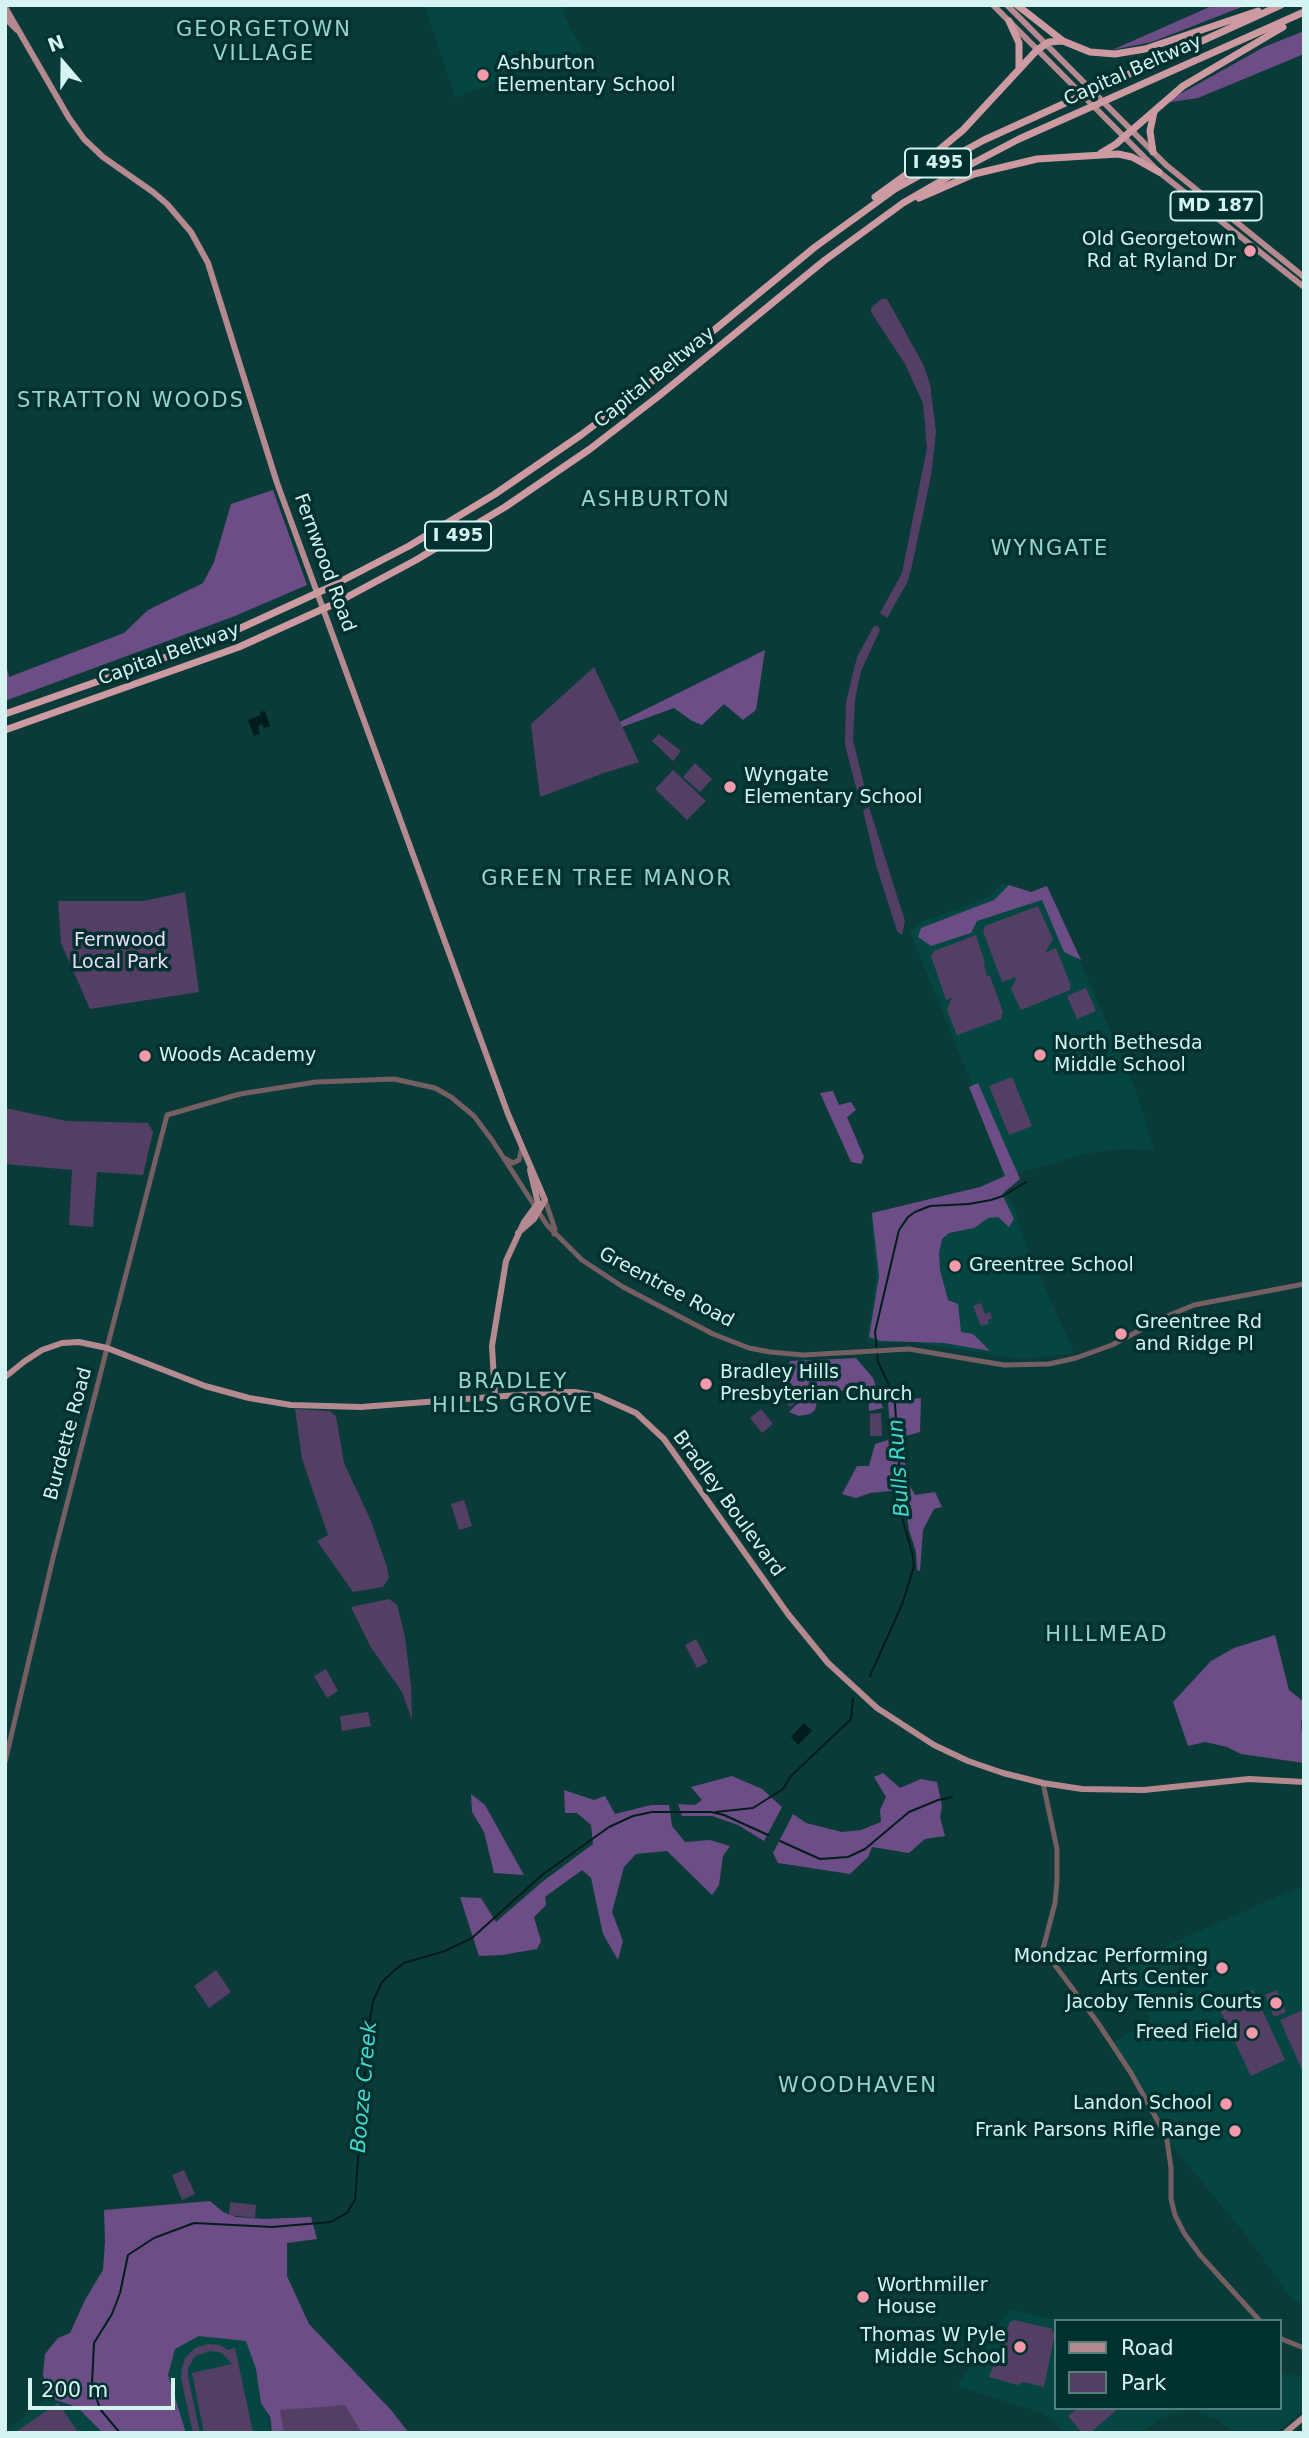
<!DOCTYPE html>
<html>
<head>
<meta charset="utf-8">
<style>
  body { margin:0 }
  #map { position:relative; width:1309px; height:2438px; overflow:hidden; background:#0a3b38; font-family:"DejaVu Sans",sans-serif }
  canvas { display:block }
  .frame { position:absolute; inset:0; border:7px solid #d5f3f0; pointer-events:none }
  .legend { position:absolute; left:1054px; top:2319px; width:228px; height:91px; box-sizing:border-box; background:#00312e; border:2px solid #557f7c; margin:0; padding:9px 12px; list-style:none; font-size:21px; color:#d5f3f0 }
  .legend li { display:flex; align-items:center; gap:14px; height:35px }
  .legend b { width:35px; border:2px solid #557f7c }
  .north { position:absolute; left:28px; top:28px; width:70px; height:70px; -webkit-text-stroke:5px #00312e; paint-order:stroke; rotate:340deg; font-size:19px; font-weight:700; line-height:28px; text-align:center; color:#d5f3f0 }
  .north::after { content:''; display:block; margin:auto; width:24px; height:32px; background:#d5f3f0; clip-path:polygon(50% 0,100% 100%,50% 72%,0 100%) }
  .scale { position:absolute; left:28px; top:2378px; width:147px; height:32px; box-sizing:border-box; border:4px solid #d5f3f0; border-top:0; padding-left:9px; font-size:21px; line-height:24px; white-space:nowrap; color:#d5f3f0; -webkit-text-stroke:5px #00312e; paint-order:stroke }
</style>
</head>
<body>
<div id="map">
<canvas width="1309" height="2438"></canvas>
<div class="frame"></div>
<ul class="legend">
<li><b style="height:9px;background:#b58990"></b>Road</li>
<li><b style="height:19px;background:#533f64"></b>Park</li>
</ul>
<div class="north">N</div>
<div class="scale">200 m</div>
</div>
<script>
const g = document.querySelector('canvas').getContext('2d');
g.lineJoin = 'round';
function fill(path, color) {
  g.fillStyle = color;
  g.fill(path, 'evenodd');
}
function poly(rows) {
  const path = new Path2D();
  for (const r of rows) {
    path.moveTo(r[0], r[1]);
    for (let i = 2; i < r.length; i += 2) path.lineTo(r[i], r[i + 1]);
  }
  return path;
}
function stroke(path, color, width, dash) {
  g.strokeStyle = color;
  g.lineWidth = width;
  g.lineCap = dash ? 'butt' : 'round';
  g.setLineDash(dash || []);
  g.stroke(path);
}
function write(font, color, halo, rows, align = 'center') {
  g.font = font + ' "DejaVu Sans",sans-serif';
  g.lineWidth = 7;
  g.setLineDash([]);
  g.textBaseline = 'middle';
  g.strokeStyle = halo;
  g.fillStyle = color;
  for (const [text, x, y, turn = 0] of rows) {
    g.save();
    g.translate(x, y);
    g.rotate((+turn || 0) * Math.PI / 180);
    g.textAlign = isNaN(turn) ? turn : align;
    if (halo) g.strokeText(text, 0, 0);
    g.fillText(text, 0, 0);
    g.restore();
  }
}
fill(poly([
  [424,5,565,5,563,14,583,51,455,98],
  [1003,883,1031,892,1047,886,1135,1087,1154,1150,1122,1149,1083,1154,1023,1172,1008,1173,910,932,918,923,987,898],
  [1000,1185,1014,1207,1027,1247,1074,1353,1034,1358,1013,1358,913,1342,869,1343,867,1339,876,1278,871,1216],
  [1304,1885,1304,2305,1291,2299,1250,2240,1167,2140,1112,2044,1151,2019,1121,1971,1168,1945],
  [254,2299,270,2433,5,2433,47,2397,61,2366],
  [1010,2309,1060,2321,1055,2321,1055,2408,1279,2408,1279,2372,1304,2378,1304,2410,1276,2433,1235,2433,1216,2419,1190,2410,1161,2418,1141,2433,1064,2433,1045,2414,957,2386]
]), '#064642');
fill(poly([
  [881,299,887,299,923,364,930,384,936,432,931,476,911,570,907,583,887,618,880,613,902,573,927,448,923,403,905,364,871,312,871,308],
  [874,626,878,626,880,630,861,671,855,700,853,740,865,789,857,791,845,745,846,702,857,657],
  [594,667,639,762,604,773,540,797,531,724],
  [659,734,681,751,673,761,652,741],
  [695,763,712,779,700,792,683,777],
  [673,770,706,801,687,820,655,789],
  [869,807,905,921,902,935,897,931,876,865,863,810],
  [185,892,199,992,90,1009,61,943,58,901,144,901],
  [1038,906,1053,939,1045,953,1056,948,1071,986,1070,990,1021,1010,1011,989,1017,977,1002,982,983,931,985,926],
  [976,935,985,963,984,966,987,976,990,976,1003,1012,1001,1019,957,1035,947,1010,952,998,946,1000,931,956,934,951],
  [1086,988,1096,1011,1077,1019,1067,996],
  [1012,1077,1032,1126,1009,1135,989,1086],
  [5,1108,66,1121,148,1123,153,1132,143,1175,97,1172,93,1227,69,1225,72,1170,5,1164],
  [981,1303,985,1314,990,1312,992,1318,988,1320,989,1324,981,1326,973,1306],
  [785,1383,798,1400,790,1407,775,1390],
  [295,1409,329,1411,336,1416,344,1463,371,1521,386,1564,389,1578,383,1587,353,1592,317,1541,328,1535,302,1459],
  [761,1409,773,1424,762,1433,750,1418],
  [881,1413,882,1436,870,1436,870,1414],
  [464,1500,472,1526,459,1530,451,1504],
  [389,1599,397,1605,405,1637,411,1686,412,1720,402,1692,370,1646,351,1607],
  [696,1639,708,1662,697,1668,685,1645],
  [326,1669,338,1691,327,1698,314,1676],
  [368,1712,371,1726,342,1731,340,1716],
  [216,1970,231,1992,209,2008,194,1986],
  [1253,1990,1285,2060,1251,2076,1218,2006],
  [1277,1990,1286,2012,1274,2017,1265,1995],
  [1304,2010,1304,2074,1280,2020],
  [184,2170,195,2194,182,2200,172,2175],
  [230,2202,256,2205,255,2218,229,2215],
  [1014,2320,1053,2329,1052,2332,1055,2333,1044,2387,1024,2382,1017,2385,989,2377,1010,2322],
  [260,2339,406,2433,272,2433],
  [208,2344,220,2345,228,2350,235,2348,253,2433,204,2433,192,2373,232,2364,222,2353,211,2351,195,2356,188,2368,188,2377,200,2433,193,2433,181,2378,182,2368,185,2358,195,2348],
  [58,2403,79,2433,14,2433],
  [1078,2408,1119,2408,1090,2433,1082,2433,1068,2416]
]), '#533f64');
fill(poly([
  [1214,5,1247,5,1152,42,1112,50],
  [1304,31,1304,54,1198,98,1164,103,1264,47],
  [273,490,307,585,235,616,5,701,5,660,9,677,124,633,148,610,203,583,214,562,231,504],
  [765,650,756,710,743,720,724,704,702,725,692,721,674,708,622,727,620,722],
  [1009,885,1031,892,1047,886,1081,960,1064,952,1042,900,977,921,971,933,931,946,918,937,921,928,994,900],
  [978,1083,1020,1179,1002,1194,1014,1219,1009,1227,998,1217,988,1218,974,1228,949,1233,942,1239,939,1253,940,1270,948,1300,958,1304,961,1332,973,1334,990,1351,944,1343,881,1341,869,1337,879,1276,872,1213,980,1187,1005,1176,969,1087],
  [833,1091,839,1105,851,1102,856,1110,847,1117,864,1157,861,1164,851,1162,820,1093],
  [856,1358,873,1378,883,1408,869,1411,868,1387,859,1382,845,1392,829,1385,824,1387,818,1396,815,1410,810,1414,799,1416,789,1412,803,1398,784,1375,790,1361],
  [921,1398,920,1432,906,1436,905,1476,915,1495,935,1492,942,1507,934,1509,923,1530,920,1571,917,1570,916,1552,909,1530,903,1492,890,1491,870,1493,856,1498,842,1494,857,1466,869,1466,875,1444,891,1439,888,1402],
  [1275,1635,1289,1690,1304,1702,1304,1719,1301,1721,1304,1763,1241,1754,1227,1747,1205,1742,1188,1746,1173,1702,1211,1661,1234,1648],
  [883,1773,900,1788,921,1779,937,1782,942,1806,940,1817,945,1836,925,1839,909,1853,872,1847,868,1857,850,1874,778,1863,773,1853,793,1814,806,1823,842,1832,861,1830,881,1822,880,1810,886,1797,874,1777],
  [732,1776,762,1789,782,1807,764,1841,738,1825,712,1816,682,1816,678,1804,695,1805,702,1800,691,1787],
  [564,1790,594,1800,605,1796,615,1814,651,1805,669,1805,672,1826,685,1842,710,1840,730,1846,723,1856,719,1885,712,1895,667,1851,636,1854,624,1867,612,1912,623,1941,618,1960,603,1934,591,1878,582,1870,545,1897,546,1905,534,1917,541,1941,537,1949,502,1955,479,1956,460,1897,481,1898,496,1922,542,1882,593,1844,591,1825,577,1813,565,1813],
  [471,1794,485,1805,524,1875,494,1873,484,1832,472,1812],
  [210,2201,223,2212,236,2217,264,2219,311,2217,317,2239,287,2243,287,2276,309,2324,391,2410,409,2433,362,2433,345,2405,280,2410,284,2433,272,2433,271,2418,261,2403,256,2369,246,2341,199,2336,175,2349,168,2375,186,2433,103,2433,77,2407,47,2397,43,2374,45,2354,58,2338,70,2333,85,2300,103,2270,105,2241,104,2210]
]), '#6c4d85');
fill(poly([
  [265,711,270,726,264,728,262,724,258,726,260,734,254,736,248,720,261,715,260,712],
  [804,1723,812,1731,798,1745,791,1737]
]), '#001d1b');
stroke(poly([
  [870,1676,903,1602,914,1566,913,1556,903,1521,895,1404,888,1383,878,1362,875,1332,899,1230,908,1217,915,1212,930,1206,969,1204,991,1200,1003,1196,1026,1182],
  [716,1812,753,1808,783,1789,791,1776,851,1719,853,1699],
  [780,1841,820,1859,848,1857,865,1849,909,1812,938,1800,952,1797],
  [120,2433,100,2409,92,2384,94,2343,112,2314,120,2293,128,2255,154,2238,194,2223,272,2227,331,2222,347,2213,355,2200,368,2031,373,2001,382,1982,395,1970,404,1963,445,1951,472,1938,542,1875,609,1827,633,1816,652,1812,711,1812,724,1815,768,1835]
]), '#001d1b', 2);
stroke(poly([
  [506,1159,513,1163,519,1160,522,1147],
  [545,1200,555,1229,554,1234],
  [5,1762,53,1558,167,1115,240,1094,316,1082,394,1079,435,1088,451,1097,474,1116,492,1140,547,1225,582,1260,623,1287,713,1334,749,1348,770,1352,803,1355,909,1349,1004,1365,1049,1364,1076,1358,1112,1345,1165,1317,1194,1305,1304,1284],
  [1043,1783,1057,1849,1057,1881,1055,1903,1043,1949,1098,2023,1131,2073,1160,2125,1167,2140,1171,2168,1171,2199,1175,2215,1184,2233,1200,2255,1260,2321],
  [1279,2338,1304,2348]
]), '#755f62', 5);
stroke(poly([
  [993,5,1159,172,1304,287],
  [1007,5,1166,165,1304,277],
  [5,7,69,118,84,139,103,157,153,192,167,204,191,232,208,263,277,483,508,1114,545,1200,534,1219,518,1233],
  [5,18,17,30],
  [5,1377,25,1361,42,1350,62,1343,79,1342,107,1348,205,1386,249,1398,291,1405,361,1407,557,1392,575,1392,598,1396,636,1413,664,1439,788,1614,828,1663,877,1708,934,1745,968,1761,1003,1773,1043,1783,1082,1789,1144,1790,1249,1779,1304,1782],
  [495,1397,492,1346,506,1261,524,1222,538,1203,530,1170],
  [1285,2433,1304,2417]
]), '#b58990', 6);
stroke(poly([
  [1017,5,1063,41,1090,52,1115,54,1145,49,1258,11],
  [1009,21,1019,43,1019,67],
  [1153,152,1150,131,1154,112],
  [1101,153,1116,144,1183,86,1283,27],
  [875,197,933,155,963,130,1037,50,1049,42,1063,41],
  [919,198,974,174,1037,159,1118,154,1132,157,1159,172],
  [5,714,153,662,232,632,328,588,409,546,495,494,581,435,651,382,815,247,895,189,984,140,1281,5],
  [5,730,239,647,336,603,416,560,505,507,590,449,660,395,825,260,903,203,960,170,1019,139,1304,12]
]), '#ce9aa2', 7);
for (const [x, y, r, color] of [
  [483,75,7,"#f39aaa"],
  [1250,251,7,"#f39aaa"],
  [730,787,7,"#f39aaa"],
  [1040,1055,7,"#f39aaa"],
  [145,1056,7,"#f39aaa"],
  [955,1266,7,"#f39aaa"],
  [1121,1334,7,"#f39aaa"],
  [706,1384,7,"#f39aaa"],
  [1222,1968,7,"#f39aaa"],
  [1276,2003,7,"#f39aaa"],
  [1252,2033,7,"#f39aaa"],
  [1226,2104,7,"#f39aaa"],
  [1235,2131,7,"#f39aaa"],
  [863,2297,7,"#f39aaa"],
  [1020,2347,7,"#f39aaa"]
]) {
  const dot = new Path2D();
  dot.arc(x, y, r, 0, 2 * Math.PI);
  g.fillStyle = color;
  g.fill(dot);
  stroke(dot, '#00312e', 2.5);
}
for (const [x, y, w] of [
  [938,163,66],
  [1216,206,91],
  [458,536,66]
]) {
  const box = new Path2D();
  box.roundRect(x - w / 2, y - 14.5, w, 29, 5);
  g.fillStyle = '#00312e';
  g.fill(box);
  stroke(box, '#d5f3f0', 2);
}
write('bold 18px', '#d5f3f0', null, [
  ["I 495",938,163],
  ["MD 187",1216,206],
  ["I 495",458,536]
]);
write('19px', '#d5f3f0', '#00312e', [
  ["Ashburton",497,64],
  ["Elementary School",497,86],
  ["Old Georgetown",1236,240,"right"],
  ["Rd at Ryland Dr",1236,262,"right"],
  ["Wyngate",744,776],
  ["Elementary School",744,798],
  ["North Bethesda",1054,1044],
  ["Middle School",1054,1066],
  ["Woods Academy",159,1056],
  ["Greentree School",969,1266],
  ["Greentree Rd",1135,1323],
  ["and Ridge Pl",1135,1345],
  ["Bradley Hills",720,1373],
  ["Presbyterian Church",720,1395],
  ["Mondzac Performing",1208,1957,"right"],
  ["Arts Center",1208,1979,"right"],
  ["Jacoby Tennis Courts",1262,2003,"right"],
  ["Freed Field",1238,2033,"right"],
  ["Landon School",1212,2104,"right"],
  ["Frank Parsons Rifle Range",1221,2131,"right"],
  ["Worthmiller",877,2286],
  ["House",877,2308],
  ["Thomas W Pyle",1006,2336,"right"],
  ["Middle School",1006,2358,"right"]
], 'left');
write('19px', '#d5f3f0', '#00312e', [
  ["Capital Beltway",1133,71,-24],
  ["Capital Beltway",655,378,-39],
  ["Fernwood Road",324,563,70],
  ["Capital Beltway",169,655,-20],
  ["Greentree Road",666,1288,28],
  ["Burdette Road",69,1434,-75],
  ["Bradley Boulevard",728,1504,54]
]);
write('19px', '#ecdbfd', '#00312e', [
  ["Fernwood",120,941],
  ["Local Park",120,963]
]);
g.letterSpacing = '2px';
write('21px', '#97d4ce', '#00312e', [
  ["GEORGETOWN",264,31],
  ["VILLAGE",264,55],
  ["STRATTON WOODS",131,402],
  ["ASHBURTON",656,501],
  ["WYNGATE",1050,550],
  ["GREEN TREE MANOR",607,880],
  ["BRADLEY",513,1383],
  ["HILLS GROVE",513,1407],
  ["HILLMEAD",1107,1636],
  ["WOODHAVEN",858,2087]
]);
g.letterSpacing = '0px';
write('italic 21px', '#42d8cd', '#00312e', [
  ["Bulls Run",900,1468,-94],
  ["Booze Creek",365,2087,-85]
]);
</script>
</body>
</html>
